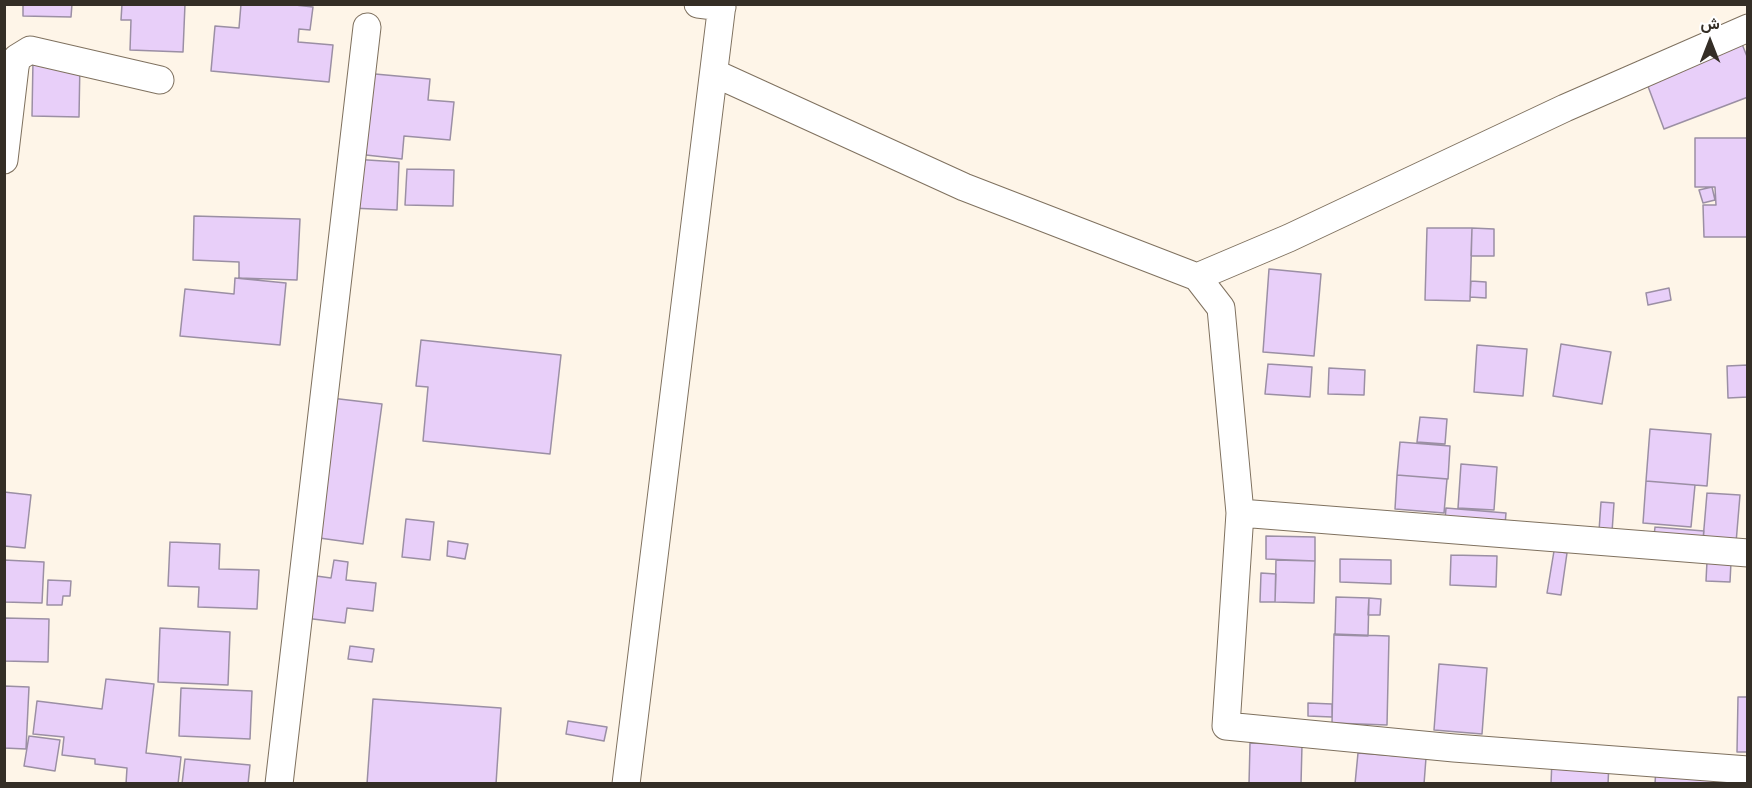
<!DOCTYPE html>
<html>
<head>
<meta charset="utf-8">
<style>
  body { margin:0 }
  #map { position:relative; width:1752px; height:788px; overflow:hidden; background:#fef5e8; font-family:"Alegreya Sans",Vazirmatn,sans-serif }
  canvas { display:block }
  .frame { position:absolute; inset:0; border:6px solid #342e26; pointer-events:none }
  .north { position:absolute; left:1680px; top:12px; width:60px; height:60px; -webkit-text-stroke:4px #fff; paint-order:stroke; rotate:0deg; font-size:16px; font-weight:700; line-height:24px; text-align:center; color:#342e26 }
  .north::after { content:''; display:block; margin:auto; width:21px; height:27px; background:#342e26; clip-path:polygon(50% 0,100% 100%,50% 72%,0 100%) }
</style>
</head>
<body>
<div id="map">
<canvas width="1752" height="788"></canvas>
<div class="frame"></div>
<div class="north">ش</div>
</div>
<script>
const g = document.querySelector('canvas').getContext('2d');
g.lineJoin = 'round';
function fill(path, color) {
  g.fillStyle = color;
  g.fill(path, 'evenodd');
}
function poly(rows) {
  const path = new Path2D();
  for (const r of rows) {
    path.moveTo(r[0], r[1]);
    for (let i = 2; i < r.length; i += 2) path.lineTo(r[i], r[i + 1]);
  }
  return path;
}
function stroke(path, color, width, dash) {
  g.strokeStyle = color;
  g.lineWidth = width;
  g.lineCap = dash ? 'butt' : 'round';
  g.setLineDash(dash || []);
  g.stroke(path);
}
const building = poly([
  [23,4,72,4,71,17,23,16,23,4],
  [122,4,185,4,183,52,130,50,131,20,121,20,122,4],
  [241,4,286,4,313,7,310,30,299,29,298,42,333,45,329,82,211,71,215,26,239,28,241,4],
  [1742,44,1748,59,1748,97,1664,129,1646,81,1742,44],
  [33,60,80,61,79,117,32,116,33,60],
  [364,73,430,79,428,100,454,102,450,140,404,136,402,159,357,154,364,73],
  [1695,138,1748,138,1748,237,1704,237,1703,205,1716,205,1715,187,1695,187,1695,138],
  [352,159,399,162,397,210,350,208,352,159],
  [407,169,454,170,453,206,405,205,407,169],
  [1712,187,1715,200,1703,203,1699,190,1712,187],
  [194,216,300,219,297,280,239,278,239,262,193,260,194,216],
  [1427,228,1472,228,1470,301,1425,300,1427,228],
  [1472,228,1494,229,1494,256,1471,256,1472,228],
  [1269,269,1321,274,1314,356,1263,352,1269,269],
  [235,278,286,283,280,345,180,336,185,289,234,294,235,278],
  [1471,281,1486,282,1486,298,1470,297,1471,281],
  [1669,288,1671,300,1648,305,1646,293,1669,288],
  [421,340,561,355,550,454,423,441,428,387,416,386,421,340],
  [1561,344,1611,352,1602,404,1553,396,1561,344],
  [1477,345,1527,349,1523,396,1474,392,1477,345],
  [1268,364,1312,367,1310,397,1265,394,1268,364],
  [1748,365,1748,397,1728,398,1727,366,1748,365],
  [1329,368,1365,370,1364,395,1328,394,1329,368],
  [331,398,382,404,363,544,312,537,331,398],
  [1420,417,1447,419,1445,444,1417,442,1420,417],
  [1650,429,1711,434,1707,486,1646,481,1650,429],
  [1400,442,1450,446,1448,479,1397,475,1400,442],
  [1461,464,1497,467,1494,510,1458,508,1461,464],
  [1397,475,1447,479,1444,513,1395,509,1397,475],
  [1646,481,1695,485,1691,527,1643,523,1646,481],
  [4,492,31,495,25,548,4,546,4,492],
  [1707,493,1740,495,1736,543,1703,540,1707,493],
  [1601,502,1614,503,1612,532,1599,531,1601,502],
  [1446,508,1506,513,1505,525,1445,520,1446,508],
  [406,519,434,522,430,560,402,557,406,519],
  [1655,527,1704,531,1703,540,1654,536,1655,527],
  [1266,536,1315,537,1315,561,1266,559,1266,536],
  [448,541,468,544,465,559,447,556,448,541],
  [170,542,220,544,219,569,259,570,257,609,198,607,199,587,168,586,170,542],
  [1554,551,1567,553,1561,595,1547,593,1554,551],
  [1451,555,1497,556,1496,587,1450,585,1451,555],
  [1340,559,1391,560,1391,584,1340,582,1340,559],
  [4,560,44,562,42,603,4,602,4,560],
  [334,560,348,562,346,580,376,583,373,611,347,608,345,623,305,618,309,575,331,578,334,560],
  [1276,560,1315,561,1314,603,1275,602,1276,560],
  [1707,561,1731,562,1730,582,1706,581,1707,561],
  [1261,573,1276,574,1275,602,1260,602,1261,573],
  [48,580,71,581,70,596,63,596,62,605,47,605,48,580],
  [1336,597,1369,598,1368,636,1335,635,1336,597],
  [1369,598,1381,599,1380,615,1368,615,1369,598],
  [4,618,49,619,48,662,4,661,4,618],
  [160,628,230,632,228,685,158,682,160,628],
  [1334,634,1389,636,1387,725,1332,723,1334,634],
  [350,646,374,649,372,662,348,659,350,646],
  [1439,664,1487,668,1482,734,1434,730,1439,664],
  [106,679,154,684,146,753,181,757,178,784,126,784,127,768,95,764,95,759,62,755,64,737,33,734,37,701,102,709,106,679],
  [4,686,29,687,26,749,4,748,4,686],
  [181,688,252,691,250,739,179,736,181,688],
  [1738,697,1748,697,1748,752,1737,752,1738,697],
  [373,699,501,708,496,784,367,784,373,699],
  [1308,703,1332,704,1332,717,1308,716,1308,703],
  [568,721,607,727,604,741,566,734,568,721],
  [29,736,60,740,55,771,24,766,29,736],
  [1250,743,1302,745,1301,784,1249,784,1250,743],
  [1358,753,1426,758,1424,784,1355,784,1358,753],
  [185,759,250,765,248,784,182,784,185,759],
  [1552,759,1609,762,1608,784,1551,784,1552,759],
  [1656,767,1742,771,1741,784,1655,784,1656,767]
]);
fill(building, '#e8cff9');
stroke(building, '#9b8fa4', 1.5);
const minor = poly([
  [698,4,722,7],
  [714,73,964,187,1197,277,1221,308,1240,513,1226,726,1454,748,1748,770],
  [4,160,15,67,17,58,30,50,160,80],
  [1197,277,1289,238,1565,108,1748,28],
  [1240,513,1748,553],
  [279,784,367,27],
  [626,784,722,4]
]);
stroke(minor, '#7f715f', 29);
stroke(minor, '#fff', 27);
</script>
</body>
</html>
